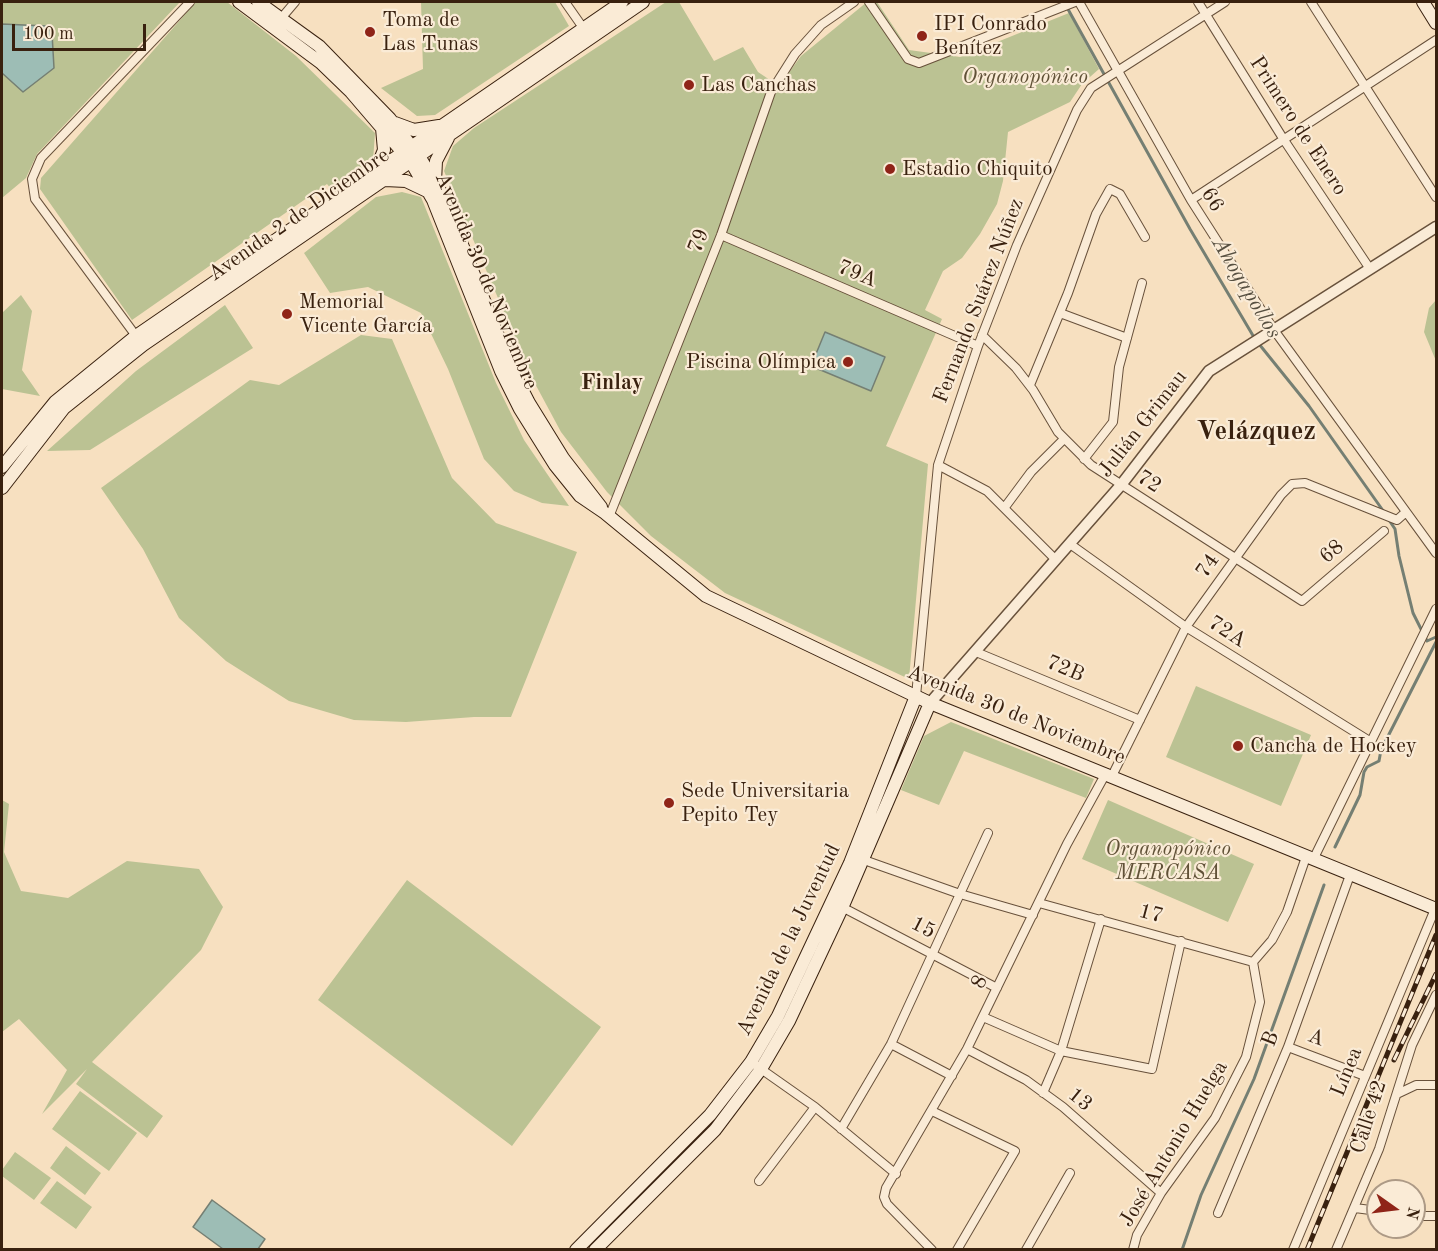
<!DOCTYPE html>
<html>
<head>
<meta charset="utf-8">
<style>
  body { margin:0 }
  #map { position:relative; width:1438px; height:1251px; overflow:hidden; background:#f7e0c0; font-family:"Old Standard TT",serif }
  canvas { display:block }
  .frame { position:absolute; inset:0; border:3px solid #39210f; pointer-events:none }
  .north { position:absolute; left:1366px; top:1179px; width:60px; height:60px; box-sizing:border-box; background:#faebd6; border:2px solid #ad9a86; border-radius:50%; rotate:104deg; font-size:16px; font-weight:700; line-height:24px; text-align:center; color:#39210f }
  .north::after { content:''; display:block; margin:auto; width:21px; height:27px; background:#8f2418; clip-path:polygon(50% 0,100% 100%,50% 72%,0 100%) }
  .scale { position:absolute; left:12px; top:24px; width:134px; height:27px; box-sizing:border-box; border:3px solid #39210f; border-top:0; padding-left:8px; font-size:18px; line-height:21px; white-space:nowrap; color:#39210f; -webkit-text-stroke:4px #faebd6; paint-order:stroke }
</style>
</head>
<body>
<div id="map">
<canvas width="1438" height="1251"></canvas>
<div class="frame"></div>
<div class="north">N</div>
<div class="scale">100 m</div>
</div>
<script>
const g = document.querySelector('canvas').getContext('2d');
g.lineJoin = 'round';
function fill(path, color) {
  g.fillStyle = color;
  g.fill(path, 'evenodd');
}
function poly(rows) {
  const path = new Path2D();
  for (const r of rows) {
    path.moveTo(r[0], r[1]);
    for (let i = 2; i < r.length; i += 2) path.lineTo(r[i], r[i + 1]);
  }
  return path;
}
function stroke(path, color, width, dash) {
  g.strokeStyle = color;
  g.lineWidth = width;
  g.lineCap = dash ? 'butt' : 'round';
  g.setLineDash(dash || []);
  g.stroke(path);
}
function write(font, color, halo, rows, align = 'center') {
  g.font = font + ' "Old Standard TT",serif';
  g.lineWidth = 4.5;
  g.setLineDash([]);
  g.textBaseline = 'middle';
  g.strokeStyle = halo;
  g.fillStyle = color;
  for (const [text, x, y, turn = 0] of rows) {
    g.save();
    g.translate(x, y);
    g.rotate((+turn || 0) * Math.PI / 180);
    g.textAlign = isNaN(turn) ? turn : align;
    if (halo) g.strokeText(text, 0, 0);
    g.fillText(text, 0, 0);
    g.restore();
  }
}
fill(poly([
  [2,2,180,2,37,154,26,178,2,198],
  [196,2,227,2,296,56,375,133,373,161,332,190,327,184,132,320,40,189,41,178],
  [421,2,555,2,569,26,435,115,417,116,381,88,423,69],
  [666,2,679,2,714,61,743,47,758,72,779,86,801,56,867,2,877,2,909,50,960,57,1069,13,1099,69,1082,84,1070,102,1008,132,1003,181,997,204,980,234,962,258,943,271,925,310,942,319,886,446,928,464,909,679,725,593,651,536,607,492,561,432,532,378,444,171,453,146,474,128],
  [402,192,421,197,496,383,524,440,569,506,542,503,514,491,484,459,448,369,421,313,368,287,330,293,304,253,376,197],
  [21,295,32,311,22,370,40,396,2,389,2,313],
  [1436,300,1436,361,1424,332,1429,308],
  [225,305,253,348,90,450,47,451,136,371],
  [361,335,392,339,452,478,496,523,577,552,511,717,474,717,406,722,354,720,289,701,226,661,179,618,143,549,101,488,250,380,279,385],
  [1196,686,1311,735,1281,806,1166,757],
  [951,722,1094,779,1086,798,964,751,939,805,901,790,924,736],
  [2,800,9,804,4,852,21,891,68,898,127,861,199,869,223,907,201,950,92,1062,163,1116,147,1138,76,1084,87,1069,42,1114,67,1070,19,1019,2,1032],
  [1108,800,1254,864,1228,922,1082,859],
  [407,880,601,1027,512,1146,318,1000],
  [80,1091,137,1133,109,1171,52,1129],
  [66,1146,101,1173,85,1195,50,1168],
  [15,1152,51,1178,34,1200,2,1176,2,1170],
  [57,1181,92,1207,76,1229,40,1203]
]), '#bbc293');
const water = poly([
  [2,24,46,26,52,33,54,68,23,92,2,73,2,24],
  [825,332,885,357,871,391,811,366,825,332],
  [212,1200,265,1239,258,1249,223,1249,193,1227,212,1200]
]);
fill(water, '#9dbdb5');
stroke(water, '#757f73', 1.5);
stroke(poly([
  [1064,2,1190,229,1255,339],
  [1259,344,1309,406,1384,512],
  [1389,520,1395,529,1399,556,1413,613,1427,641,1436,637],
  [1335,847,1360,795,1364,772,1367,767,1379,761,1381,750,1436,642],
  [1182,1250,1201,1195,1254,1079,1324,885]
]), '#757f73', 3);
const minor = poly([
  [565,2,586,32],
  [869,2,908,59,919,63,1075,2],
  [1079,2,1191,200,1274,330,1436,553],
  [1198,2,1284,140,1370,269],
  [1311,2,1436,197],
  [278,22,295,2],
  [1191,200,1436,40],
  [721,235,978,346],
  [1060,313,1127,338],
  [982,335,1016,368,1033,390,1058,432,1091,465,1302,601,1384,531],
  [139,340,35,199,32,179,41,158,190,2],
  [1030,385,1068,293,1096,214,1110,189,1120,194,1145,237],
  [1084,459,1113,422,1119,367,1142,283],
  [938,465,987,491,1056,560],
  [1005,507,1031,472,1064,439],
  [609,517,721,235,771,92,795,54,821,25,854,2],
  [1070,544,1186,627,1371,742],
  [976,652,1140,720],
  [916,696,938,465,978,346,1017,245,1077,110,1091,88,1225,2],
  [1112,776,1186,627,1281,495,1292,484,1305,483,1397,520,1406,512],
  [864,860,960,894,1033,915],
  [1313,860,1436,609],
  [1039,903,1253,962],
  [838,905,997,988],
  [983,1017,1061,1051,1152,1069,1181,941],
  [891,1044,952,1076],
  [1288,1047,1365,1076],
  [967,1049,1026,1080,1063,1107,1161,1193],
  [751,1062,815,1107,896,1174],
  [1043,1093,1061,1051,1101,919],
  [1397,1094,1416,1085,1436,1085],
  [932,1111,1015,1151,957,1250],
  [841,1129,891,1044,988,833],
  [759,1181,815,1107],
  [1355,1208,1378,1211],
  [1218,1213,1288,1047,1350,875],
  [1414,1216,1436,1216],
  [932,1250,887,1204,884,1197,886,1188,967,1049,1067,844,1106,773],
  [1026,1250,1070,1173],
  [1133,1250,1137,1235,1161,1193,1215,1118,1246,1057,1260,1002,1253,962,1272,940,1287,912,1306,857],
  [1293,1250,1435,909],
  [1336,1250,1379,1149,1412,1045,1436,995]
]);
const tertiary = poly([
  [930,703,1121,485,1209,371,1436,227]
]);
const secondary = poly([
  [239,2,321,63,351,92,411,162,433,200,501,371,520,409,555,465,580,496,605,513,706,596,930,703,1436,909],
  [258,2,319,46,390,119,419,156,442,194,510,366,529,403,563,458,601,507],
  [1423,2,1436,23],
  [395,123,414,130,439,126],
  [375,172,384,150,382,128],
  [385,180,406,181,427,191],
  [435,182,436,161,448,138],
  [2,467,55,402,136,336,622,2],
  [2,488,64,408,143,345,643,2],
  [576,1250,710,1115,751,1062,778,1016,850,863,916,696],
  [595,1250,715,1130,761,1069,789,1021,842,908,930,703]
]);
stroke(minor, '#68513b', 10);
stroke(tertiary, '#68513b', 13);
stroke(secondary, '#39210f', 14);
stroke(minor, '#faebd6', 8);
stroke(tertiary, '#faebd6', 10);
stroke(secondary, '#faebd6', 12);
const rail = poly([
  [1394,1060,1436,974],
  [1307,1250,1436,935]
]);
stroke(rail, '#39210f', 5);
stroke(rail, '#faebd6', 3, [9]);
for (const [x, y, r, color] of [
  [370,32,6,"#8f2418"],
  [922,36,6,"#8f2418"],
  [689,85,6,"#8f2418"],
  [890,169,6,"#8f2418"],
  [287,314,6,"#8f2418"],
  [848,362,6,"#8f2418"],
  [1238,746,6,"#8f2418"],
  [669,803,6,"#8f2418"]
]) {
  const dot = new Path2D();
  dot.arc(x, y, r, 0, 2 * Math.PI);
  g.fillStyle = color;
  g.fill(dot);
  stroke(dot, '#faebd6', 2);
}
write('21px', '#39210f', '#faebd6', [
  ["Toma de",382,20],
  ["Las Tunas",382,44],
  ["IPI Conrado",934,24],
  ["Benítez",934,48],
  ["Las Canchas",701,85],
  ["Estadio Chiquito",902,169],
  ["Memorial",299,302],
  ["Vicente García",299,326],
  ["Piscina Olímpica",836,362,"right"],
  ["Cancha de Hockey",1250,746],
  ["Sede Universitaria",681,791],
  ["Pepito Tey",681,815]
], 'left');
write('italic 21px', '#605137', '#faebd6', [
  ["Organopónico",1025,77],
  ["Organopónico",1168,849],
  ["MERCASA",1168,873]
]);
write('21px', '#39210f', '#faebd6', [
  ["Primero de Enero",1298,126,57],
  ["66",1212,200,58],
  ["Avenida 2 de Diciembre",299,215,-35],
  ["79",699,241,-69],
  ["79A",857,274,23],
  ["Avenida 30 de Noviembre",486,281,67],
  ["Fernando Suárez Núñez",979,301,-69],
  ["Julián Grimau",1143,424,-52],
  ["72",1149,482,32],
  ["68",1332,552,-40],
  ["74",1208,566,-55],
  ["72A",1227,632,33],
  ["72B",1065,669,23],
  ["Avenida 30 de Noviembre",1016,715,22],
  ["17",1151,914,15],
  ["15",923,928,27],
  ["Avenida de la Juventud",789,940,-64],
  ["8",980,982,-64],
  ["A",1316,1038,20],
  ["B",1271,1039,-69],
  ["Línea",1347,1072,-68],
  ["13",1080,1100,39],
  ["Calle 42",1369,1117,-72],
  ["José Antonio Huelga",1174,1144,-59]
]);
write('italic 22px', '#575041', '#faebd6', [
  ["Ahogapollos",1246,288,59]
]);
write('bold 22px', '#39210f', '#faebd6', [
  ["Finlay",612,383]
]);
write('bold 27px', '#39210f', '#faebd6', [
  ["Velázquez",1256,432]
]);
</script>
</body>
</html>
